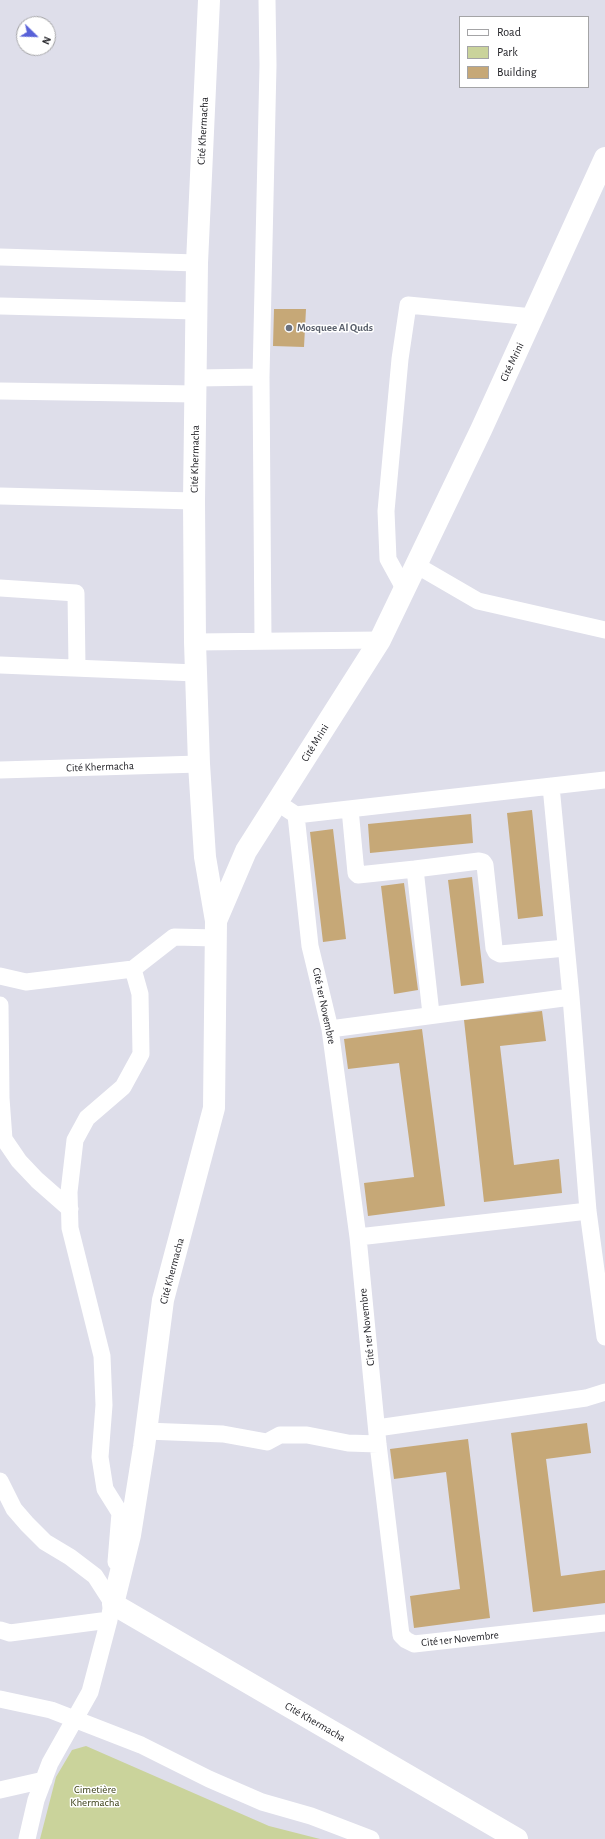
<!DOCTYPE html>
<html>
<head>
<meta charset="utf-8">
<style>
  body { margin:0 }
  #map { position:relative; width:605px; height:1839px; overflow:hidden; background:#dedeea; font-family:"Alegreya Sans",sans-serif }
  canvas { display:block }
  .legend { position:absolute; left:459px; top:16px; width:130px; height:72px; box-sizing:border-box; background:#fff; border:1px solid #a4a4a6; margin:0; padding:5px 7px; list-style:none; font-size:12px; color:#1c1c21 }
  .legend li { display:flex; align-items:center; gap:8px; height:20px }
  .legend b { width:20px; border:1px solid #a4a4a6 }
  .north { position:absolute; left:16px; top:16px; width:40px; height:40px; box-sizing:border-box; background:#fff; border:1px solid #a4a4a6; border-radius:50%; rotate:113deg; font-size:11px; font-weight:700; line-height:16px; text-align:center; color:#1c1c21 }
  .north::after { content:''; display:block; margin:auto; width:14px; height:18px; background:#5861d8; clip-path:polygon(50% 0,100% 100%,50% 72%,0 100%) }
</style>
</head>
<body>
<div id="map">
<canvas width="605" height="1839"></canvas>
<ul class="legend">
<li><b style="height:5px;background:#fff"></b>Road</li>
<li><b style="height:11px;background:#cad39b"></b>Park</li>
<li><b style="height:11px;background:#c6a877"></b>Building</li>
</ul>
<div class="north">N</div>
</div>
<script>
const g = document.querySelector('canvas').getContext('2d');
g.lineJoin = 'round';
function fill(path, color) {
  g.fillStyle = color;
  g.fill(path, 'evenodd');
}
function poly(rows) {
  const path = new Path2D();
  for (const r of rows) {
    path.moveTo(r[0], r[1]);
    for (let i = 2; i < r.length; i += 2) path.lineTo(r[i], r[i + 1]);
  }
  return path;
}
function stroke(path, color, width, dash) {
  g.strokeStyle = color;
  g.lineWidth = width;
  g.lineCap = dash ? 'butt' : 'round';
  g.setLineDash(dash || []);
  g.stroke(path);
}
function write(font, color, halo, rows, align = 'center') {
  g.font = font + ' "Alegreya Sans",sans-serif';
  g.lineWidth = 3;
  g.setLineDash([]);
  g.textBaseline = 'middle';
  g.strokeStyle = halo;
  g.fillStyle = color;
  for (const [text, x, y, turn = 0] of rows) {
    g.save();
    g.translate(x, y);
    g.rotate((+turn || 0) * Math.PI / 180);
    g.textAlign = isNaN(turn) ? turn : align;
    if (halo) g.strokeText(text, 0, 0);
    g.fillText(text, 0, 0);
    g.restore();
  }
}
fill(poly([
  [86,1746,269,1826,320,1839,40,1839,56,1777,72,1750]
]), '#cad39b');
fill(poly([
  [274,309,306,309,304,347,273,346],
  [532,810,543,916,518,919,507,813],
  [471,814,473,843,370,853,368,824],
  [333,829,346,939,323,942,310,832],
  [472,877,484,983,461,986,448,880],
  [404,883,418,990,394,994,381,886],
  [542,1011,546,1041,500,1046,514,1165,559,1159,562,1193,484,1202,464,1020],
  [422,1029,445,1206,368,1216,364,1183,414,1177,399,1063,348,1069,344,1039],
  [587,1423,591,1453,546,1459,561,1576,605,1570,605,1603,533,1612,511,1433],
  [468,1439,490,1618,414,1628,410,1596,460,1589,446,1472,394,1479,390,1449]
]), '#c6a877');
stroke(poly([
  [0,257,197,263],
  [0,306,197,311],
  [196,378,261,377],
  [0,391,196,394],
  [0,496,194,501],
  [416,565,478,601,605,630],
  [0,588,76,593,77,667],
  [405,590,388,559,386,511,400,359,408,305,533,317],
  [263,641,261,377,268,65,267,0],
  [195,642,380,640],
  [0,665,196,673],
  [0,770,199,764],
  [551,786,571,997,588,1211,605,1337],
  [287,809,296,815,605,780],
  [350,809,356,873,358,875,415,869,431,1014],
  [296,815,310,946,330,1029,358,1237,378,1444,401,1635,406,1640,414,1644,605,1623],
  [415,869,479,861,483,862,485,865,494,948,496,952,500,954,566,948],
  [0,976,26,982,133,969,174,937,216,938],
  [0,1005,1,1098,4,1139,19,1161,37,1180,70,1209],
  [330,1029,571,997],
  [358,1237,588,1211],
  [377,1428,586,1398,605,1392],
  [146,1431,223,1434,267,1442,280,1435,307,1435,348,1443,378,1444],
  [0,1481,14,1509,27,1524,45,1542,70,1557,95,1576,113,1604],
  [116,1562,120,1513,105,1489,100,1457,104,1405,102,1356,70,1228,69,1192,75,1140,87,1118,123,1087,141,1054,140,994,133,969],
  [0,1630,10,1633,109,1620],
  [0,1699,51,1710,141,1745,209,1779,262,1802,311,1816,371,1839],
  [0,1790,44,1780],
  [27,1839,36,1800,50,1763,90,1692,109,1620,114,1592]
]), '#fff', 17);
stroke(poly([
  [209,0,197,263,194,501,195,642,199,764,205,857,216,921,214,1108,163,1300,144,1447,130,1535,113,1604,517,1839],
  [216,921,246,851,380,640,481,430,605,158]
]), '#fff', 22);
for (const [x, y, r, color] of [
  [289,328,4,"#6b7280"]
]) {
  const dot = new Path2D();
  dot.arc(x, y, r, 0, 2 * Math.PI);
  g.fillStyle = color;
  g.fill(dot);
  stroke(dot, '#fff', 1.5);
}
write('11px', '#1c1c21', '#fff', [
  ["Cité Khermacha",203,131,-87],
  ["Cité Mrini",512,362,-65],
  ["Cité Khermacha",195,459,-89],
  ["Cité Mrini",315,743,-58],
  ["Cité Khermacha",100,767,-2],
  ["Cité 1er Novembre",324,1006,78],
  ["Cité Khermacha",172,1271,-75],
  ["Cité 1er Novembre",367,1327,-96],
  ["Cité 1er Novembre",460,1639,-6],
  ["Cité Khermacha",315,1722,30]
]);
write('bold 11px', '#5b616d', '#fff', [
  ["Mosquee Al Quds",297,328]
], 'left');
write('11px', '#383d13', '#fff', [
  ["Cimetière",95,1790],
  ["Khermacha",95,1803]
]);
</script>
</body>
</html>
